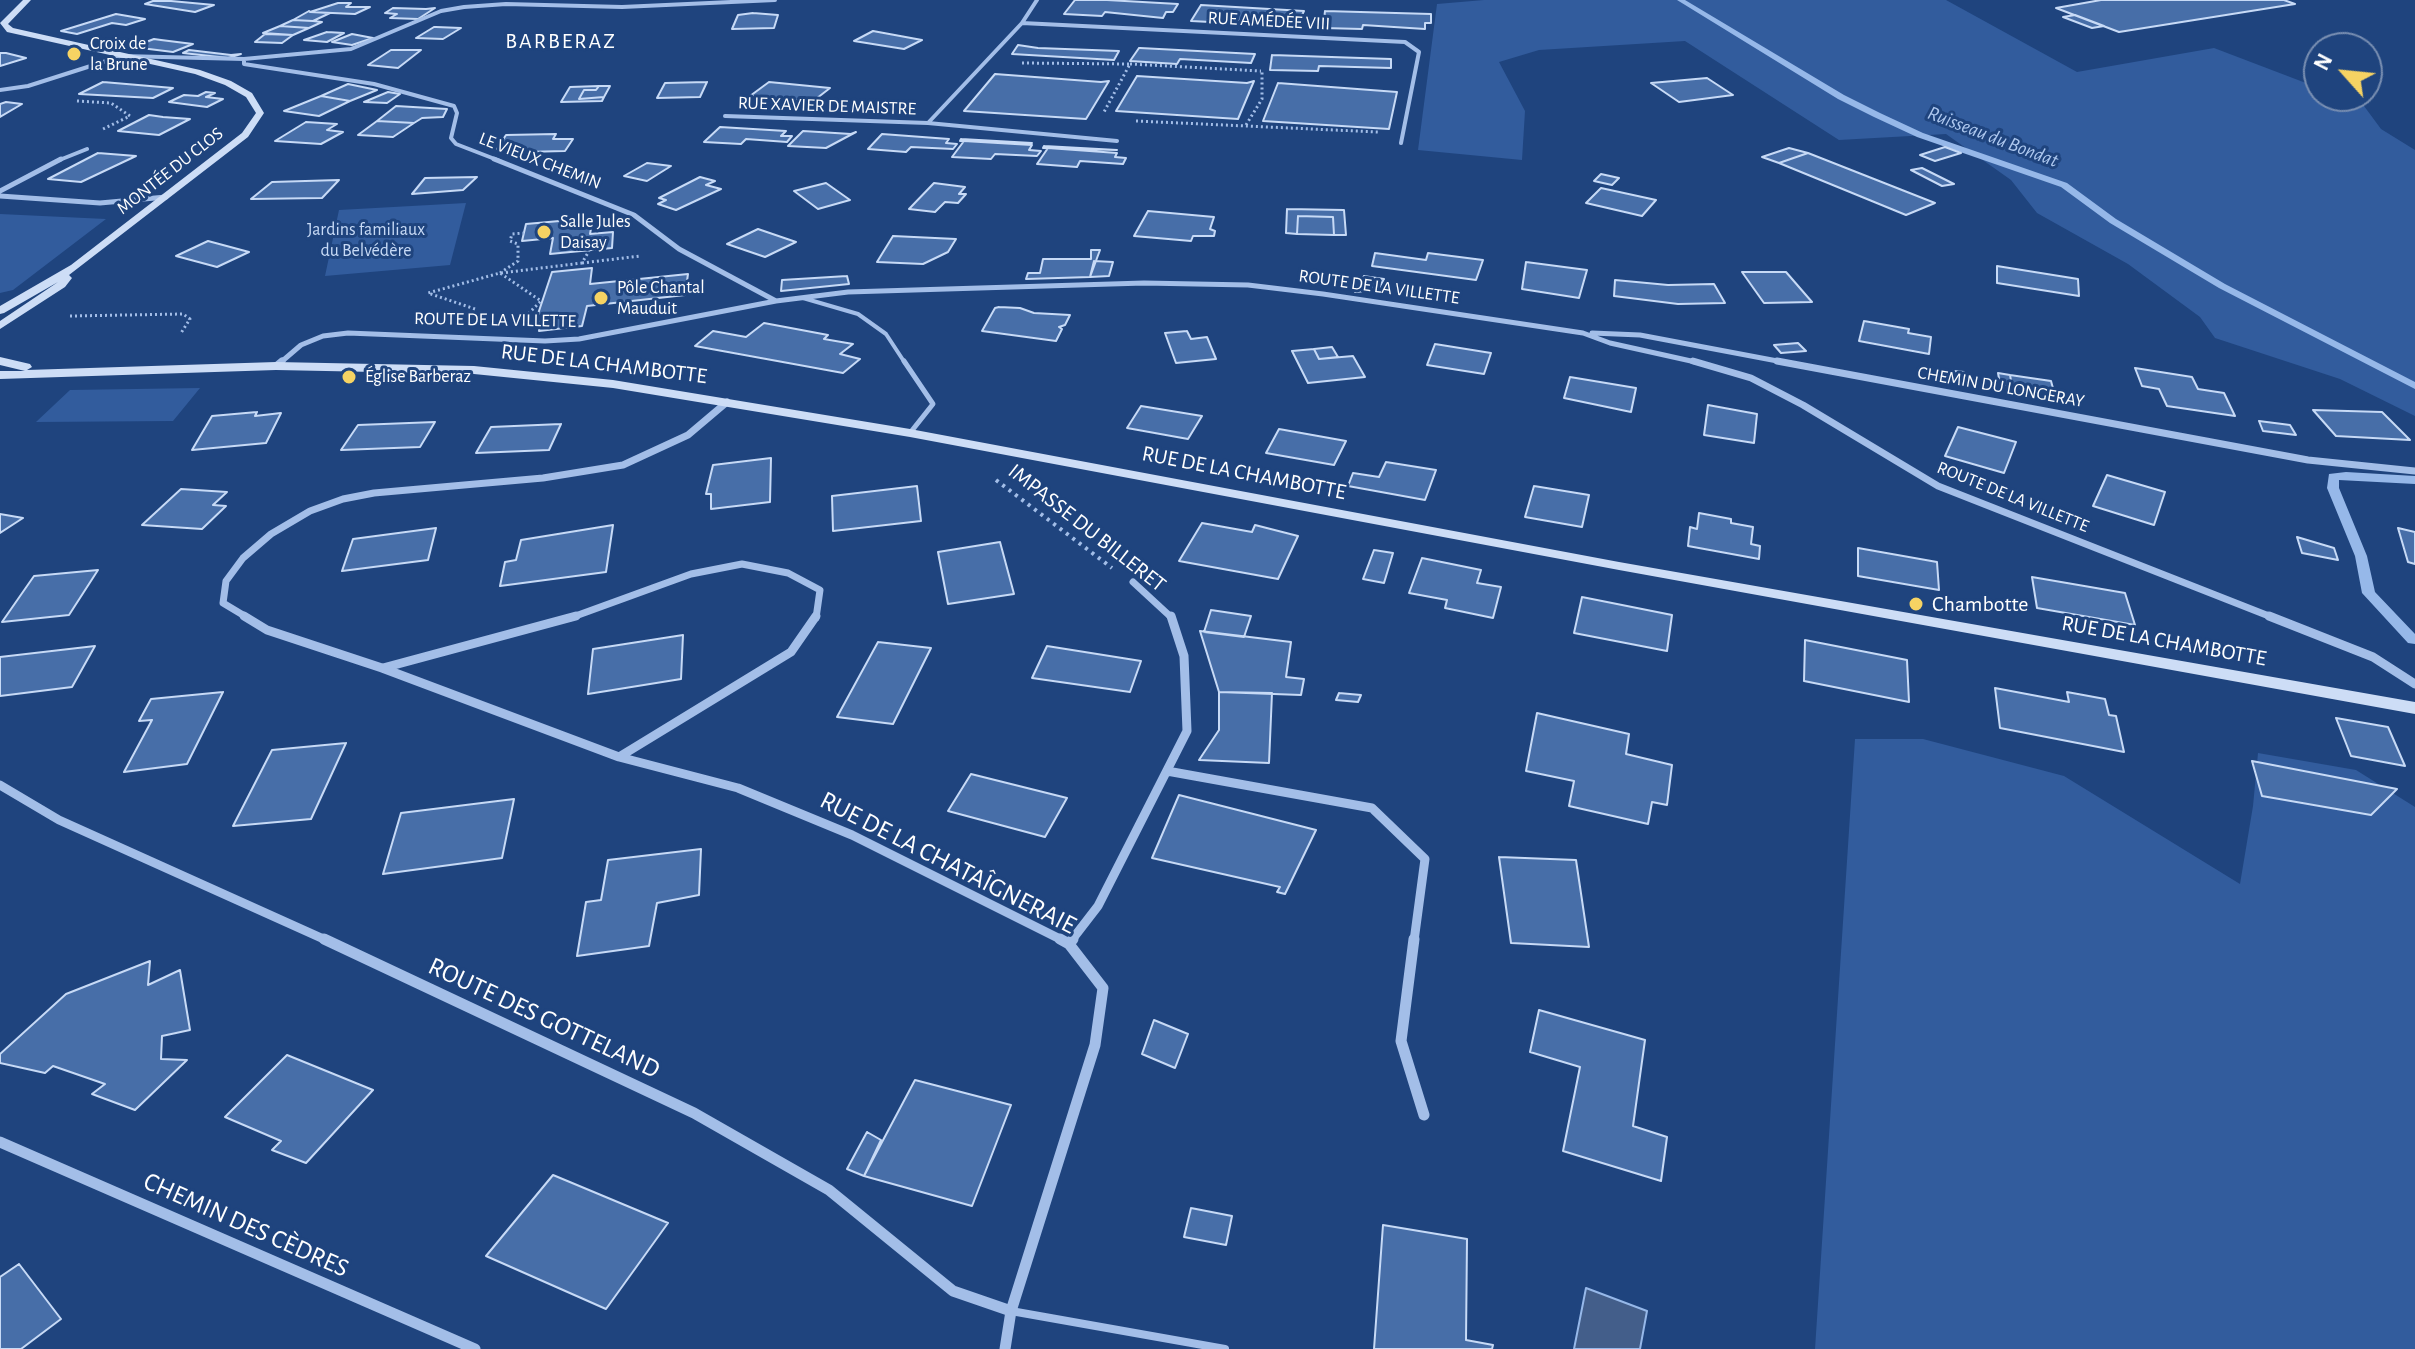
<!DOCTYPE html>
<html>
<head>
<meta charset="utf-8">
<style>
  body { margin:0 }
  #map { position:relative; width:2415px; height:1349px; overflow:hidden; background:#1f447e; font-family:"Alegreya Sans",sans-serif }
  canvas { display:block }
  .north { position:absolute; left:2303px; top:32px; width:80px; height:80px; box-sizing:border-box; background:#1f447e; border:2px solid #798fb2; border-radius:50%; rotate:297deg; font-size:22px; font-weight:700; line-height:32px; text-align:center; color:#fff }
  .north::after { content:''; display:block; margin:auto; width:28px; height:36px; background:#f6d363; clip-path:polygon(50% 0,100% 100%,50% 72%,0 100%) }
</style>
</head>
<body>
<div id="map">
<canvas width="2415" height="1349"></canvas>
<div class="north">N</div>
</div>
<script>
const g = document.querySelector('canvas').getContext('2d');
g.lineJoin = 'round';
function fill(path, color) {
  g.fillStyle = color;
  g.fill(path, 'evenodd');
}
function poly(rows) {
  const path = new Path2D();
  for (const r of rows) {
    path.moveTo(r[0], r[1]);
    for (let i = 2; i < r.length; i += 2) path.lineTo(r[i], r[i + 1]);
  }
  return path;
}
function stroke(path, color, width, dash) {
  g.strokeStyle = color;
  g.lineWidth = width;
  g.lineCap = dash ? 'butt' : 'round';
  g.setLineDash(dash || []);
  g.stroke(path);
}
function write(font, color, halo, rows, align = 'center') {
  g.font = font + ' "Alegreya Sans",sans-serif';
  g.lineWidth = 6;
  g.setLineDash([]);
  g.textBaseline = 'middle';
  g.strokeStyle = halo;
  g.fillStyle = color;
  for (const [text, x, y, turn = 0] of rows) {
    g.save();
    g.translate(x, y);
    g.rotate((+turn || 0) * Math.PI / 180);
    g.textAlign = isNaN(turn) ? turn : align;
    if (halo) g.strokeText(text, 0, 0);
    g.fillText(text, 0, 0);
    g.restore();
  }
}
fill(poly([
  [1484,0,1946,0,2077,72,2214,48,2319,88,2319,96,2339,96,2364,106,2381,129,2415,150,2415,416,2340,379,2215,338,2200,317,2128,264,2037,213,2011,180,1946,134,1839,140,1685,41,1539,50,1499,62,1525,111,1522,160,1418,150,1437,4],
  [466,203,450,265,325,276,339,210],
  [0,214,106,219,13,290,0,293],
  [200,388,173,421,36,422,70,390],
  [1855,739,1923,739,2064,776,2240,884,2253,806,2258,753,2356,770,2415,807,2415,1349,1815,1349]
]), '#325c9d');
const water = poly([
  [1586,1288,1647,1311,1640,1349,1574,1349,1586,1288]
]);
fill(water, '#435e8a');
stroke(water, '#96b8e9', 2);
fill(poly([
  [1677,0,1685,0,1844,95,1880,113,1923,133,2067,183,2116,219,2225,284,2415,382,2415,389,2219,288,2110,223,2061,187,1917,137,1874,117,1838,99,1677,0],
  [2346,472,2415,476,2415,484,2339,480,2339,488,2367,556,2375,592,2415,634,2415,644,2408,643,2362,593,2355,556,2327,488,2329,474,2346,472]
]), '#96b8e9');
const building = poly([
  [1075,0,1107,0,1178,4,1173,12,1166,12,1163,18,1105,12,1102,16,1064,14,1075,0],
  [2101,0,2284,0,2295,4,2119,32,2056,8,2101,0],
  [153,1,171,1,214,5,195,12,145,4,153,1],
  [338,3,351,3,346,7,370,7,355,14,310,12,338,3],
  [1201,5,1304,11,1300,19,1294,19,1292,25,1232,19,1230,23,1191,21,1201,5],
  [393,8,426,9,435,8,418,19,390,18,397,14,385,13,393,8],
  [309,11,310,12,330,13,313,21,293,20,309,11],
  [1325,11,1431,14,1431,23,1425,23,1425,29,1363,25,1362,29,1323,28,1325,11],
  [753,13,778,15,774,28,732,29,738,15,753,13],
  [116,14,145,19,126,25,112,23,77,34,61,31,116,14],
  [2075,15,2104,26,2092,28,2063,17,2075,15],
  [293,20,313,21,322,22,309,28,280,26,293,20],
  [280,26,309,28,293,35,263,33,280,26],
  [434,27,436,27,461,28,443,39,416,38,434,27],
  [873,31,911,38,922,40,904,49,854,41,873,31],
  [327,32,344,33,327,42,304,40,327,32],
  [265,34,293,35,282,43,255,42,265,34],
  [352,34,373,38,352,45,332,42,352,34],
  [154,39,161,40,193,44,173,52,133,47,154,39],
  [1018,45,1038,48,1119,51,1114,60,1012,54,1018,45],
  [1139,48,1140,48,1255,54,1251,63,1180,59,1177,64,1130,61,1139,48],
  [189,50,231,55,241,54,228,58,183,53,189,50],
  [391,50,421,50,398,68,368,65,391,50],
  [0,53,6,53,26,58,0,66,0,53],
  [1272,55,1391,59,1391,68,1319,66,1318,71,1270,70,1272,55],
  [995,74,1101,82,1109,81,1086,119,964,111,995,74],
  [1137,76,1247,83,1254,81,1238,119,1116,111,1137,76],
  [1707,78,1733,95,1679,102,1651,83,1707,78],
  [103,82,173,88,153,98,79,94,103,82],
  [707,82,700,97,657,98,665,83,707,82],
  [769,82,830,88,812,102,750,96,769,82],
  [1278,83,1397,92,1389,129,1263,121,1278,83],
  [348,84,377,90,350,101,321,96,348,84],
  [599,86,596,90,584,90,579,99,604,97,602,101,561,102,570,87,599,86],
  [599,86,610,86,604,97,579,99,584,90,596,90,599,86],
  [206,92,215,93,206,97,223,99,207,107,169,102,184,95,198,96,206,92],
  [388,92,400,94,387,103,364,102,388,92],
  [321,96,350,101,319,116,284,111,321,96],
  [6,102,22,104,0,117,0,104,6,102],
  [396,106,447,109,443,117,422,118,414,123,377,121,396,106],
  [149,115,163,117,190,119,159,135,118,131,149,115],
  [377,121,414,123,393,137,358,135,377,121],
  [306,122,337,124,327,130,343,132,321,144,275,141,306,122],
  [720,127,786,131,781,136,792,136,787,142,746,139,741,144,704,142,720,127],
  [803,131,851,134,856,132,826,148,788,146,803,131],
  [556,134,553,139,573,139,565,151,523,152,526,148,497,149,506,135,556,134],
  [882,134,949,139,946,143,957,144,953,149,911,147,906,152,868,149,882,134],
  [961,139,1032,143,960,141,961,139],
  [964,141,1032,145,1029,150,1041,151,1037,156,995,154,991,159,952,157,964,141],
  [1044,146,1117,150,1043,148,1044,146],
  [1945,147,1961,153,1935,161,1920,155,1945,147],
  [1048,148,1117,153,1115,157,1126,158,1123,164,1080,161,1077,167,1037,164,1048,148],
  [1789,148,1808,153,1779,163,1762,157,1789,148],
  [98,153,136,156,81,182,48,179,98,153],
  [1808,153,1935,203,1906,215,1779,163,1808,153],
  [647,163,671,166,647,181,624,176,647,163],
  [1922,168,1954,184,1942,186,1911,170,1922,168],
  [1601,174,1619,178,1612,185,1594,181,1601,174],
  [477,177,463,190,412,194,425,178,477,177],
  [700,177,715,181,706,185,721,189,676,210,658,204,666,200,659,198,700,177],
  [339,180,322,198,251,199,272,182,339,180],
  [826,183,850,200,818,209,794,191,826,183],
  [934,183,965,187,959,194,966,194,958,203,945,202,935,212,909,209,934,183],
  [1601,188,1656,200,1642,216,1586,203,1601,188],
  [1287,209,1344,210,1346,235,1334,235,1333,217,1298,216,1297,234,1286,233,1287,209],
  [1148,211,1214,217,1210,229,1215,231,1214,236,1193,236,1191,241,1134,236,1148,211],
  [1298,216,1333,217,1334,235,1297,234,1298,216],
  [593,218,590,234,613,232,612,248,550,254,553,238,522,241,526,224,593,218],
  [758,229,796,242,765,257,727,244,758,229],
  [893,236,956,239,948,252,923,264,877,262,893,236],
  [208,241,249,252,217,267,176,256,208,241],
  [1091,250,1100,250,1090,277,1026,279,1028,273,1040,273,1043,259,1091,259,1091,250],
  [1375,253,1426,260,1428,253,1483,260,1476,280,1372,266,1375,253],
  [1094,261,1113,262,1109,276,1090,277,1094,261],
  [1526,262,1587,270,1579,298,1522,289,1526,262],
  [1997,266,2078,279,2079,296,1997,283,1997,266],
  [592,268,590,284,688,274,685,295,587,306,582,326,539,331,542,314,538,314,552,272,592,268],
  [1742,272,1786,272,1812,302,1764,303,1742,272],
  [847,276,849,284,781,291,782,280,847,276],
  [1364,276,1370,277,1384,279,1378,290,1355,292,1364,276],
  [1615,280,1668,285,1714,284,1725,303,1678,304,1614,296,1615,280],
  [999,307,1020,308,1034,313,1070,315,1065,325,1059,327,1062,329,1056,341,982,331,995,308,999,307],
  [1864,321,1909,329,1908,333,1931,337,1929,354,1859,341,1864,321],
  [764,323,828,335,824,339,853,344,840,354,860,359,843,373,695,346,713,331,746,337,764,323],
  [1187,331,1191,339,1207,337,1216,359,1176,363,1165,333,1187,331],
  [1798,343,1806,351,1781,353,1774,345,1798,343],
  [1435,344,1491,353,1484,374,1427,365,1435,344],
  [1332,347,1338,357,1319,359,1314,349,1332,347],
  [1314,349,1319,359,1353,356,1365,377,1308,383,1292,351,1314,349],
  [2135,368,2192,377,2198,389,2224,393,2235,416,2167,406,2159,389,2142,386,2135,368],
  [1943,370,1964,372,1964,384,1943,380,1943,370],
  [1998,373,2010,375,2012,386,2000,384,1998,373],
  [2010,375,2051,381,2054,392,2012,386,2010,375],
  [1570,377,1636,388,1631,412,1564,398,1570,377],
  [1708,405,1757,414,1754,443,1704,435,1708,405],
  [1141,406,1202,416,1188,439,1127,428,1141,406],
  [2313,410,2382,412,2410,440,2336,436,2313,410],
  [257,412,255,416,281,413,266,443,192,450,212,416,257,412],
  [2259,421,2290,425,2296,435,2263,431,2259,421],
  [435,422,420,447,341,450,358,425,435,422],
  [561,424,549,450,476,453,491,427,561,424],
  [1958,427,2016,442,2004,473,1945,456,1958,427],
  [1279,429,1346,441,1334,465,1266,453,1279,429],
  [771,458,770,502,711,509,711,494,706,494,713,465,771,458],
  [1386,462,1436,470,1425,500,1348,486,1353,473,1379,477,1386,462],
  [2107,475,2165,492,2154,525,2093,506,2107,475],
  [917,486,921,521,833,531,832,496,917,486],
  [1534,486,1589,495,1582,527,1525,517,1534,486],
  [181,489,227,492,213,505,226,506,202,529,142,525,181,489],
  [1699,513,1731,519,1731,523,1753,527,1751,544,1760,546,1759,559,1688,546,1690,527,1697,529,1699,513],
  [0,514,23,518,0,533,0,514],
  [1202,523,1252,532,1255,525,1298,536,1278,579,1179,561,1202,523],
  [613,525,606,572,500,586,505,562,516,560,521,540,613,525],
  [436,528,428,560,342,571,353,539,436,528],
  [2398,528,2415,532,2415,564,2408,562,2398,528],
  [2297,537,2334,548,2338,560,2302,553,2297,537],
  [1000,542,1014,594,948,604,938,552,1000,542],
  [1858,548,1937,562,1939,590,1858,576,1858,548],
  [1374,550,1393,553,1384,583,1363,579,1374,550],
  [1422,558,1481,570,1477,583,1501,587,1493,618,1445,608,1447,600,1409,593,1422,558],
  [98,570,69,615,2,622,34,576,98,570],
  [2032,577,2125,593,2135,625,2037,608,2032,577],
  [1582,597,1672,615,1667,651,1574,633,1582,597],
  [1211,610,1251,616,1244,637,1204,632,1211,610],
  [1200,631,1291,642,1286,677,1304,679,1301,695,1219,692,1200,631],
  [683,635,681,679,588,694,593,649,683,635],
  [1805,640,1907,660,1909,702,1804,681,1805,640],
  [878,642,931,648,893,724,837,717,878,642],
  [95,646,72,687,0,696,0,657,95,646],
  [1047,646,1141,661,1130,692,1032,678,1047,646],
  [1995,688,2069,702,2067,692,2105,699,2109,715,2116,716,2124,752,2000,728,1995,688],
  [223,692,187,764,124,772,152,720,139,721,151,699,223,692],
  [1219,692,1272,693,1269,763,1199,760,1219,730,1219,692],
  [1339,693,1361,695,1358,702,1336,700,1339,693],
  [1537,713,1629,734,1626,754,1672,765,1667,805,1652,802,1648,824,1569,806,1574,781,1526,771,1537,713],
  [2336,718,2388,727,2405,766,2351,756,2336,718],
  [346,743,311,819,233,826,272,750,346,743],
  [2252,761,2397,789,2371,815,2262,796,2252,761],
  [971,774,1067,798,1045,837,948,811,971,774],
  [1179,795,1316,830,1285,894,1277,892,1280,887,1152,858,1179,795],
  [514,799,502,858,383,874,401,813,514,799],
  [701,849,699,895,657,903,649,946,577,956,586,902,601,900,608,860,701,849],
  [1499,857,1576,860,1589,947,1511,943,1499,857],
  [150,961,148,985,180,970,190,1030,162,1036,161,1059,187,1060,135,1110,92,1094,105,1084,53,1066,45,1073,0,1063,0,1054,66,994,150,961],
  [1539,1010,1645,1040,1633,1126,1667,1137,1661,1181,1563,1151,1580,1067,1530,1052,1539,1010],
  [1154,1020,1188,1034,1175,1068,1142,1054,1154,1020],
  [287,1055,373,1090,306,1163,272,1150,281,1141,225,1117,287,1055],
  [915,1080,1011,1105,972,1206,864,1176,915,1080],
  [867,1132,881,1140,864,1176,847,1169,867,1132],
  [553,1175,668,1223,606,1309,486,1256,553,1175],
  [1191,1208,1232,1216,1226,1245,1184,1237,1191,1208],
  [1383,1225,1467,1239,1466,1340,1493,1345,1492,1349,1374,1349,1383,1225],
  [19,1264,61,1319,21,1349,0,1349,0,1277,19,1264]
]);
fill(building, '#476ea8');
stroke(building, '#c7daf6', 2);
stroke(poly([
  [1022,63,1130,64,1104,112],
  [1130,64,1261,71],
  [77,101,111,103,130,116,101,130],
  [1136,121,1378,132],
  [1246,125,1262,99,1262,70],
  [582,263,640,256],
  [500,273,518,261,518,244,510,241,512,234,524,233],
  [501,273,582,263,589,251],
  [475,309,428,293,500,273,541,301,529,313],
  [70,316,183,314,190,319,181,333]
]), '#a3bee8', 3, [2, 3]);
stroke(poly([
  [996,480,1112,568]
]), '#a3bee8', 4, [3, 5]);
stroke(poly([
  [803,298,858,314,886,334,905,363]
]), '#a3bee8', 4);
stroke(poly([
  [904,361,933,404,910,433]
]), '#a3bee8', 5);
stroke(poly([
  [1011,1311,1225,1349]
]), '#a3bee8', 8);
stroke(poly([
  [1022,23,1405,42,1419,52,1401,143],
  [244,59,351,49,441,11,464,7,506,4,622,7,775,0],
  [0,90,28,86,122,56,244,59,244,64,374,84,454,106,457,113,451,138,456,144,500,161],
  [725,116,928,123,1117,141],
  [928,123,1022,23,1037,0],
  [57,161,87,149]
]), '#a3bee8', 4);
stroke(poly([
  [494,159,634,215,679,249,776,301],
  [0,191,61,159],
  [0,196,100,203,166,197],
  [1592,333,1640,335,1788,363],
  [280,363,301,345,323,336,348,333,545,341,579,339,776,301,848,292,1144,283,1248,285,1323,294,1583,333,1610,343,1700,363]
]), '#a3bee8', 5);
stroke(poly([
  [1693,361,1751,378,1803,405,1938,486,2274,618],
  [1777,361,2308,460,2415,471],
  [276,366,282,361],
  [1133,582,1172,618],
  [248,618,223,603,226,581,243,558,271,534,310,511,343,499,374,493,543,478,623,465,688,435,727,402],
  [570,618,691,574,742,564,788,573,820,590,816,618]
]), '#a3bee8', 7);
stroke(poly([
  [244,616,267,630,382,668,619,757,738,788,852,835,1064,941],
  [2269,616,2373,657,2415,684],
  [383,668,576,616],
  [619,757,791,652,816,616],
  [1167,771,1372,808,1425,859,1414,941],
  [0,785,59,820,328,941],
  [1071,941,1098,906,1187,731,1184,656,1171,616]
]), '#a3bee8', 9);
stroke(poly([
  [324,939,694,1113,829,1190,953,1291,1011,1311],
  [1414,939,1401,1041,1424,1115],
  [1069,944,1073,939],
  [0,1142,475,1349],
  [1005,1349,1011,1311,1095,1045,1103,988,1069,944,1060,939]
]), '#a3bee8', 11);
fill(poly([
  [23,0,31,0,8,24,13,28,200,70,231,81,252,93,264,113,248,137,69,275,72,278,65,287,0,329,0,321,58,282,4,313,0,314,0,306,71,265,242,133,256,113,246,97,225,85,195,74,7,32,0,23,23,0],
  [0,357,30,364,32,367,27,370,276,362,474,366,613,380,910,429,1619,562,2415,702,2415,714,1619,570,910,437,613,388,474,374,276,370,0,379,0,371,25,371,0,365,0,357]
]), '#cdddf6');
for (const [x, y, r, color] of [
  [74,54,8,"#f6d363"],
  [544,232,8,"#f6d363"],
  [601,298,8,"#f6d363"],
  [349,377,8,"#f6d363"],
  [1916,604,8,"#f6d363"]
]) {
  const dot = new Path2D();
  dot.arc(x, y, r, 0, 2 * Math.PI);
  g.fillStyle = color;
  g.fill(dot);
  stroke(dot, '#1f447e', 3);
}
write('18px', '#fff', '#1f447e', [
  ["RUE AMÉDÉE VIII",1269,21,3],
  ["RUE XAVIER DE MAISTRE",827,106,2],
  ["LE VIEUX CHEMIN",540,161,21],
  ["MONTÉE DU CLOS",170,171,-38],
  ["ROUTE DE LA VILLETTE",1379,287,8],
  ["ROUTE DE LA VILLETTE",495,320,1],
  ["CHEMIN DU LONGERAY",2001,387,10],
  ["ROUTE DE LA VILLETTE",2013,497,22]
]);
write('18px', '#fff', '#1f447e', [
  ["Croix de",90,44],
  ["la Brune",90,65],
  ["Salle Jules",560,222],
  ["Daisay",560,243],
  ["Pôle Chantal",617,288],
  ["Mauduit",617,309],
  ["Église Barberaz",365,377]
], 'left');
write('18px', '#c7daf6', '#1f447e', [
  ["Jardins familiaux",366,230],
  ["du Belvédère",366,251]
]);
write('italic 20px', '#aec8ef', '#1f447e', [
  ["Ruisseau du Bondat",1993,137,21]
]);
g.letterSpacing = '2px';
write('22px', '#fff', '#1f447e', [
  ["BARBERAZ",561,41]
]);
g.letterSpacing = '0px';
write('22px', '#fff', '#1f447e', [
  ["RUE DE LA CHAMBOTTE",604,364,7],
  ["RUE DE LA CHAMBOTTE",1244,473,11],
  ["IMPASSE DU BILLERET",1087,528,38],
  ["RUE DE LA CHAMBOTTE",2164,641,10]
]);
write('22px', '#fff', '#1f447e', [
  ["Chambotte",1932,604]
], 'left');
write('26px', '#fff', '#1f447e', [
  ["RUE DE LA CHATAÎGNERAIE",948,863,27],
  ["ROUTE DES GOTTELAND",544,1018,25],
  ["CHEMIN DES CÈDRES",246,1225,24]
]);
</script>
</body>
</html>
